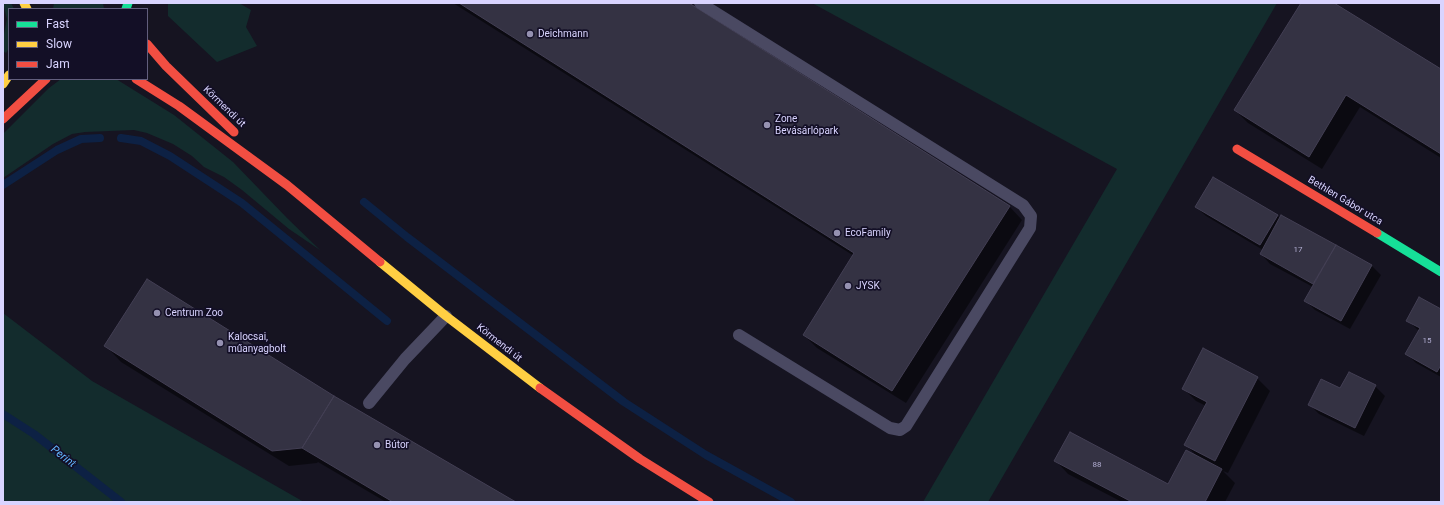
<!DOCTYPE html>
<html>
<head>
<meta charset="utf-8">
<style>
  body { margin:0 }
  #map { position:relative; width:1444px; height:505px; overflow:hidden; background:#161421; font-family:Roboto,sans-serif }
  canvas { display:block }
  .frame { position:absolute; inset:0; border:4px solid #d9d4ff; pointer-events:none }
  .legend { position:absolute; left:8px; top:8px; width:140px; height:72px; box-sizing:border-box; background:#130f26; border:1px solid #625e7d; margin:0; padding:5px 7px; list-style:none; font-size:12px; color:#d9d4ff }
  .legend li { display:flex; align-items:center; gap:8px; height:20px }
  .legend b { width:20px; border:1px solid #625e7d }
</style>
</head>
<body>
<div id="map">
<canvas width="1444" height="505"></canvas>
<div class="frame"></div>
<ul class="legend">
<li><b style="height:5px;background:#16e098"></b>Fast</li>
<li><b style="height:5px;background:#ffcf43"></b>Slow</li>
<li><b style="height:5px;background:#f24e42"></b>Jam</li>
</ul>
</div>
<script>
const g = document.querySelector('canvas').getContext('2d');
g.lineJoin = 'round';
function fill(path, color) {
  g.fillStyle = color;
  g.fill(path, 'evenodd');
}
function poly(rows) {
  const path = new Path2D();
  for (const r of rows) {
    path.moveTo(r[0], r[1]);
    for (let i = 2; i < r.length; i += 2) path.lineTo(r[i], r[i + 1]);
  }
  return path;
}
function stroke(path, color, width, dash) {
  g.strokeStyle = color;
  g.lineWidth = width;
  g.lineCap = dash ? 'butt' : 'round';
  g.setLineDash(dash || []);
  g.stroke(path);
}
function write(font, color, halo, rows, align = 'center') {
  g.font = font + ' Roboto,sans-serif';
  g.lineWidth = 3.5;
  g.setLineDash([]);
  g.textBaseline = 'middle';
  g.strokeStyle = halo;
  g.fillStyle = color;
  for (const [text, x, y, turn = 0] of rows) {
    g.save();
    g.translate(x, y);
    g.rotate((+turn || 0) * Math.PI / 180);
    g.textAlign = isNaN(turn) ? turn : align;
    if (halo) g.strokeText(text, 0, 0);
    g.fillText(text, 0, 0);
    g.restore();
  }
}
fill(poly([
  [3,3,11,3,14,9,9,9,9,48,6,53,3,51,3,39,7,19],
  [54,3,103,3,104,9,53,9],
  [168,3,239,3,251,10,246,27,257,46,217,62,168,16],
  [812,3,1277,3,988,502,923,502,1117,169],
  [61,79,116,79,174,115,233,162,287,218,320,250,289,229,242,190,224,177,204,167,192,156,173,144,147,133,134,130,85,132,72,134,53,144,3,178,3,134,49,88],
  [3,313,92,381,304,502,3,502]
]), '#132c2d');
fill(poly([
  [453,3,687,3,1010,207,1022,220,906,403,817,348,804,335,854,256],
  [1302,3,1333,3,1441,70,1441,158,1360,107,1322,169,1248,123,1235,110],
  [1196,207,1278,216,1280,219,1282,216,1371,265,1381,275,1350,329,1315,310,1305,300,1313,287,1270,264,1261,254,1263,250,1206,216],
  [1441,311,1441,377,1416,363,1407,354,1419,331,1407,320],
  [106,346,334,397,513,502,386,502,318,462,317,463,289,466,121,362],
  [1257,378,1270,391,1228,473,1223,471,1235,483,1225,502,1122,502,1068,474,1056,461,1168,485,1198,457,1186,445,1206,406,1196,401,1183,388],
  [1375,386,1385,396,1364,436,1319,414,1310,405]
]), '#0007');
stroke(poly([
  [121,138,141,141,170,156,242,203,387,321],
  [3,185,57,150,81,139,100,138],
  [364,202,407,237,624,402,706,455,791,502],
  [3,414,34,434,121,502]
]), '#0d2144', 8);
const building = poly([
  [459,3,689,3,1010,206,892,391,803,335,854,253,459,3],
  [1301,3,1334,3,1441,69,1441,154,1346,95,1309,157,1234,110,1301,3],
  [1213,177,1278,215,1260,245,1195,207,1213,177],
  [1281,215,1336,245,1313,284,1260,254,1281,215],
  [1336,245,1372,265,1341,321,1304,301,1336,245],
  [147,279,334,396,302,448,272,451,104,346,147,279],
  [1419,297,1441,309,1441,365,1437,372,1405,354,1420,328,1406,321,1419,297],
  [1203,348,1258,377,1215,461,1184,445,1207,402,1182,389,1203,348],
  [1349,372,1376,385,1355,428,1308,405,1321,379,1340,388,1349,372],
  [334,396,509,498,516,502,393,502,302,448,334,396],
  [1070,432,1168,484,1186,450,1222,469,1205,502,1132,502,1054,461,1070,432]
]);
fill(building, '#343243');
stroke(building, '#433f54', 1);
stroke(poly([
  [700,3,1023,205,1031,216,1030,228,906,426,900,430,890,428,739,335],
  [369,403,405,359,446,316]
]), '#4a4962', 12);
stroke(poly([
  [126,9,128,3],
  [1377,233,1441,272]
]), '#16e098', 9);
stroke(poly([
  [24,3,27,9],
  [3,84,9,75],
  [380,262,446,316,540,388]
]), '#ffcf43', 9);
stroke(poly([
  [147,44,166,66,234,132],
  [136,79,179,106,287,185,380,262],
  [3,119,46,79],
  [1237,149,1377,233],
  [540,388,640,459,709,502]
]), '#f24e42', 9);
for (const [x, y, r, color] of [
  [530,34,4,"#9591b1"],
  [767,125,4,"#9591b1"],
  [837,233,4,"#9591b1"],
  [848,286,4,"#9591b1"],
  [157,313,4,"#9591b1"],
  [220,343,4,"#9591b1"],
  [377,445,4,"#9591b1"]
]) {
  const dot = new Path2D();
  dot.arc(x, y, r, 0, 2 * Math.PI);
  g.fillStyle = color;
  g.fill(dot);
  stroke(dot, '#130f26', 1.5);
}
write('8px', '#b0acd0', null, [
  ["17",1298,250],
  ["15",1427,341],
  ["88",1097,465]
]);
write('10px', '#d9d4ff', '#130f26', [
  ["Deichmann",538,34],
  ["Zone",775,119],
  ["Bevásárlópark",775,131],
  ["EcoFamily",845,233],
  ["JYSK",856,286],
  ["Centrum Zoo",165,313],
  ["Kalocsai,",228,337],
  ["műanyagbolt",228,349],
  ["Bútor",385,445]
], 'left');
write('10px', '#d9d4ff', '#130f26', [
  ["Körmendi út",224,107,44],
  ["Bethlen Gábor utca",1345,201,31],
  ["Körmendi út",499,343,38]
]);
write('italic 11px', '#62b6ff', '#130f26', [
  ["Perint",63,457,38]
]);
</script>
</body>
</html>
